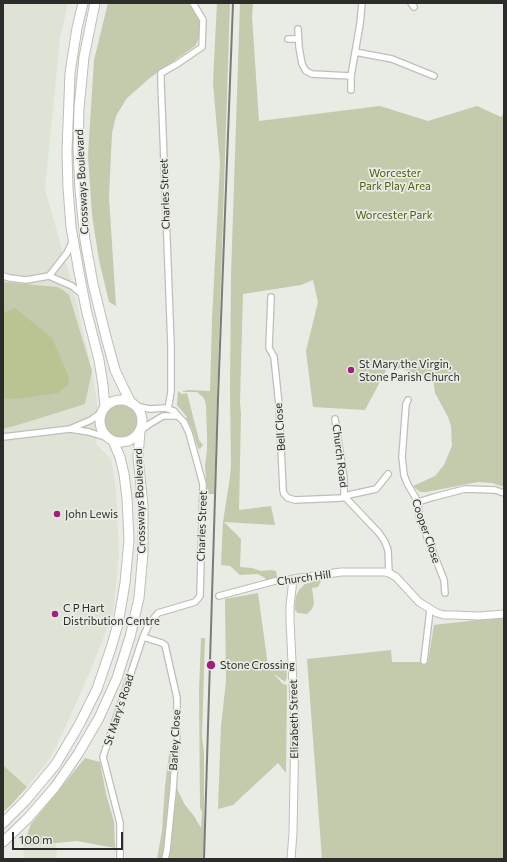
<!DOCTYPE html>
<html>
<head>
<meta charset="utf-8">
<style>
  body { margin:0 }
  #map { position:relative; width:507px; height:862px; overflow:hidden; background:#e9ebe5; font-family:Commissioner,sans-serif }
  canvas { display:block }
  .frame { position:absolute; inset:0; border:4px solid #2c2c2a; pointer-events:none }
  .scale { position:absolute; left:12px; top:832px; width:111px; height:18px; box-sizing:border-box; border:2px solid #2c2c2a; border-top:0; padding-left:5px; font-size:12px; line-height:14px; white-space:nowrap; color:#2c2c2a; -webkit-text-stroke:3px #e9ebe5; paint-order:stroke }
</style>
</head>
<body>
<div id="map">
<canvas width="507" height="862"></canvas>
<div class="frame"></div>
<div class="scale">100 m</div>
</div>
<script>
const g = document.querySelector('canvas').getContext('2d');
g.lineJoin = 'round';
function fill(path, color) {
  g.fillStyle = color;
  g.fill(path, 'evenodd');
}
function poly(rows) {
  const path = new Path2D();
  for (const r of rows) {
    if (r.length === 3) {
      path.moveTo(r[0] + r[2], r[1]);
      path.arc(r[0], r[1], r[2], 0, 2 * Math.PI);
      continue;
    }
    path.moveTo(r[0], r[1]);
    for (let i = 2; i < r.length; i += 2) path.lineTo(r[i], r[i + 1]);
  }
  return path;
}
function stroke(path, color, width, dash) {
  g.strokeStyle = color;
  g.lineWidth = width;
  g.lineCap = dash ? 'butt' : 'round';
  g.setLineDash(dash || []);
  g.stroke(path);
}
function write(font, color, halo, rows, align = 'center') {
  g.font = font + ' Commissioner,sans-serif';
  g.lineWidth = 3.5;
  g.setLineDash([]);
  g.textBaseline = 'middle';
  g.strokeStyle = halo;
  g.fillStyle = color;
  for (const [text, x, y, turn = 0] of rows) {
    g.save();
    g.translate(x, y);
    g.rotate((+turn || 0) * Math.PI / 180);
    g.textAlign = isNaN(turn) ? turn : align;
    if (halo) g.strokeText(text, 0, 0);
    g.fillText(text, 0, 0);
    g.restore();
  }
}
fill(poly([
  [3,3,68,3,60,39,45,189,73,288,92,371,98,407,96,444,111,459,116,490,119,555,113,614,89,674,63,732,49,760,27,787,3,765],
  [56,843,57,859,24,859,23,846]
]), '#dfe3d5');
fill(poly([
  [108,3,190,3,201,19,201,35,195,46,151,77,127,98,116,116,112,133,109,197,116,306,109,302,99,260,92,215,88,155,94,60],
  [217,3,230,3,214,494,207,494,205,466,207,450,207,435,206,406,205,401,203,397,197,392,183,392,183,391,189,390,210,391,212,320,220,163,213,83],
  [240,3,253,3,252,17,259,121,380,106,428,121,477,106,501,117,504,113,504,487,492,483,478,482,426,492,420,492,413,486,435,476,444,465,452,446,451,426,448,417,435,393,433,379,389,365,365,410,313,407,306,351,318,302,313,280,301,285,243,294,240,402,241,414,239,510,271,506,275,525,224,522,241,539,240,567,252,568,261,571,270,570,276,571,277,578,267,581,265,578,258,574,240,575,230,566,221,565,223,522,230,477,231,466,230,390,231,276],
  [3,282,57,287,63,290,69,295,92,371,85,404,21,424,3,429],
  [178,391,182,394,187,393,199,440,203,445,200,449,198,448,197,445,192,429,186,418,187,417,177,405],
  [121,421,16],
  [322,579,318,587,312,588,314,603,312,609,307,614,298,613,295,610,295,604,296,596,299,590,305,584],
  [258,593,268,666,270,669,271,666,286,666,287,677,285,682,273,673,283,684,287,685,286,773,278,763,233,805,218,809,221,726,226,681,225,599],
  [504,617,504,859,322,859,307,659,391,650,392,662,428,662,434,625],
  [201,638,205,638,202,737,204,753,204,840,203,859,157,859,162,831,165,786,169,755,173,743,176,745,176,783,178,791,185,805,194,816,201,828,202,812,200,808,199,691],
  [85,758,100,762,106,794,114,822,115,848,77,841,23,846,31,824],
  [3,765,27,787,10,806,3,812]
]), '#c3cbac');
fill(poly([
  [15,308,52,338,68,375,69,384,58,393,17,399,3,398,3,313]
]), '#b8c592');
const minor = poly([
  [411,3,414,7],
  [298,29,299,47,302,64,306,71,312,74,351,76],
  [288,39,298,39],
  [355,52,392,59,434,76],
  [351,90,351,76,360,24,362,3],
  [3,276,10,278,26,280,49,276,72,286,84,296],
  [49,276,67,253,73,240],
  [271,297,269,348,274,357,279,405,283,490,284,494,288,498,295,500,342,498,344,496,376,489,381,483,388,474],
  [408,400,406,404,402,457,404,475,407,483,418,502,419,516,444,580,445,593],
  [168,409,171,392,171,345,161,82,161,73,177,64,202,47,203,20,193,3],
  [335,419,344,478,344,496,379,533,385,542,388,550,389,573],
  [70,429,89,432,108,438],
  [140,431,148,425,163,416,178,416],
  [3,437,70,429,91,420,102,412],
  [418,502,434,497,465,489,495,490,504,493],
  [219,596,275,581,293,579],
  [143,637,162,643,165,645,177,698,177,731,173,790,167,850,165,859],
  [424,661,430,610],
  [120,859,120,823,103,757,143,637,149,624,158,613,195,602,200,596,203,484,189,433,184,422,178,416,174,411,165,408,150,409,135,406]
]);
const tertiary = poly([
  [291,859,293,833,295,725,290,620,290,606,293,579,341,572,385,572,389,573,396,577,419,602,437,613,444,615,454,615,479,616,504,614]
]);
const primary = poly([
  [83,3,77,28,70,73,67,151,68,188,71,227,79,272,86,309,99,360,103,385,105,407],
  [95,3,84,57,79,108,78,150,80,190,85,240,93,284,106,337,115,370,123,387,131,403],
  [121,421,21],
  [3,823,26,800,56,764,79,725,97,689,111,648,118,624,125,583,129,540,127,498,124,474,120,457,113,441],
  [3,842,28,818,55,787,78,754,99,718,117,678,130,637,139,598,143,553,143,506,138,457,140,431]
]);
stroke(minor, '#bdbfb9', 8);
stroke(tertiary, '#bdbfb9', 9);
stroke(primary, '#bdbfb9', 11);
stroke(minor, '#fff', 5.5);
stroke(tertiary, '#fff', 7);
stroke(primary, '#fff', 9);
stroke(poly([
  [204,859,218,398,233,3]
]), '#7b7c78', 2);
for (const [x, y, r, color] of [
  [351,370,4,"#9c2178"],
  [57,514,4,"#9c2178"],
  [55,614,4,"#9c2178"],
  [211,665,5,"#9c2178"]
]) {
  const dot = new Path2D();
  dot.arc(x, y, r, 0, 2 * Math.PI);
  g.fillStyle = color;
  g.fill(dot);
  stroke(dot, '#e9ebe5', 1.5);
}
write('11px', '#4f5d0c', '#e9ebe5', [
  ["Worcester",395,173],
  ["Park Play Area",395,186],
  ["Worcester Park",394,215]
]);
write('11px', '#2c2c2a', '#e9ebe5', [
  ["Crossways Boulevard",82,182,-93],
  ["Charles Street",165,194,-92],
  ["Bell Close",280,427,-94],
  ["Church Road",340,456,83],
  ["Crossways Boulevard",140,501,-92],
  ["Charles Street",202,526,-88],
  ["Cooper Close",426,531,71],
  ["Church Hill",304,578,-8],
  ["St Mary's Road",119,710,-72],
  ["Elizabeth Street",294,719,-91],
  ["Barley Close",175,740,-87]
]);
write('11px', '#2c2c2a', '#e9ebe5', [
  ["St Mary the Virgin,",359,364],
  ["Stone Parish Church",359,377],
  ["John Lewis",65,514],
  ["C P Hart",63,608],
  ["Distribution Centre",63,621],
  ["Stone Crossing",220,665]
], 'left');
</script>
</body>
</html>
